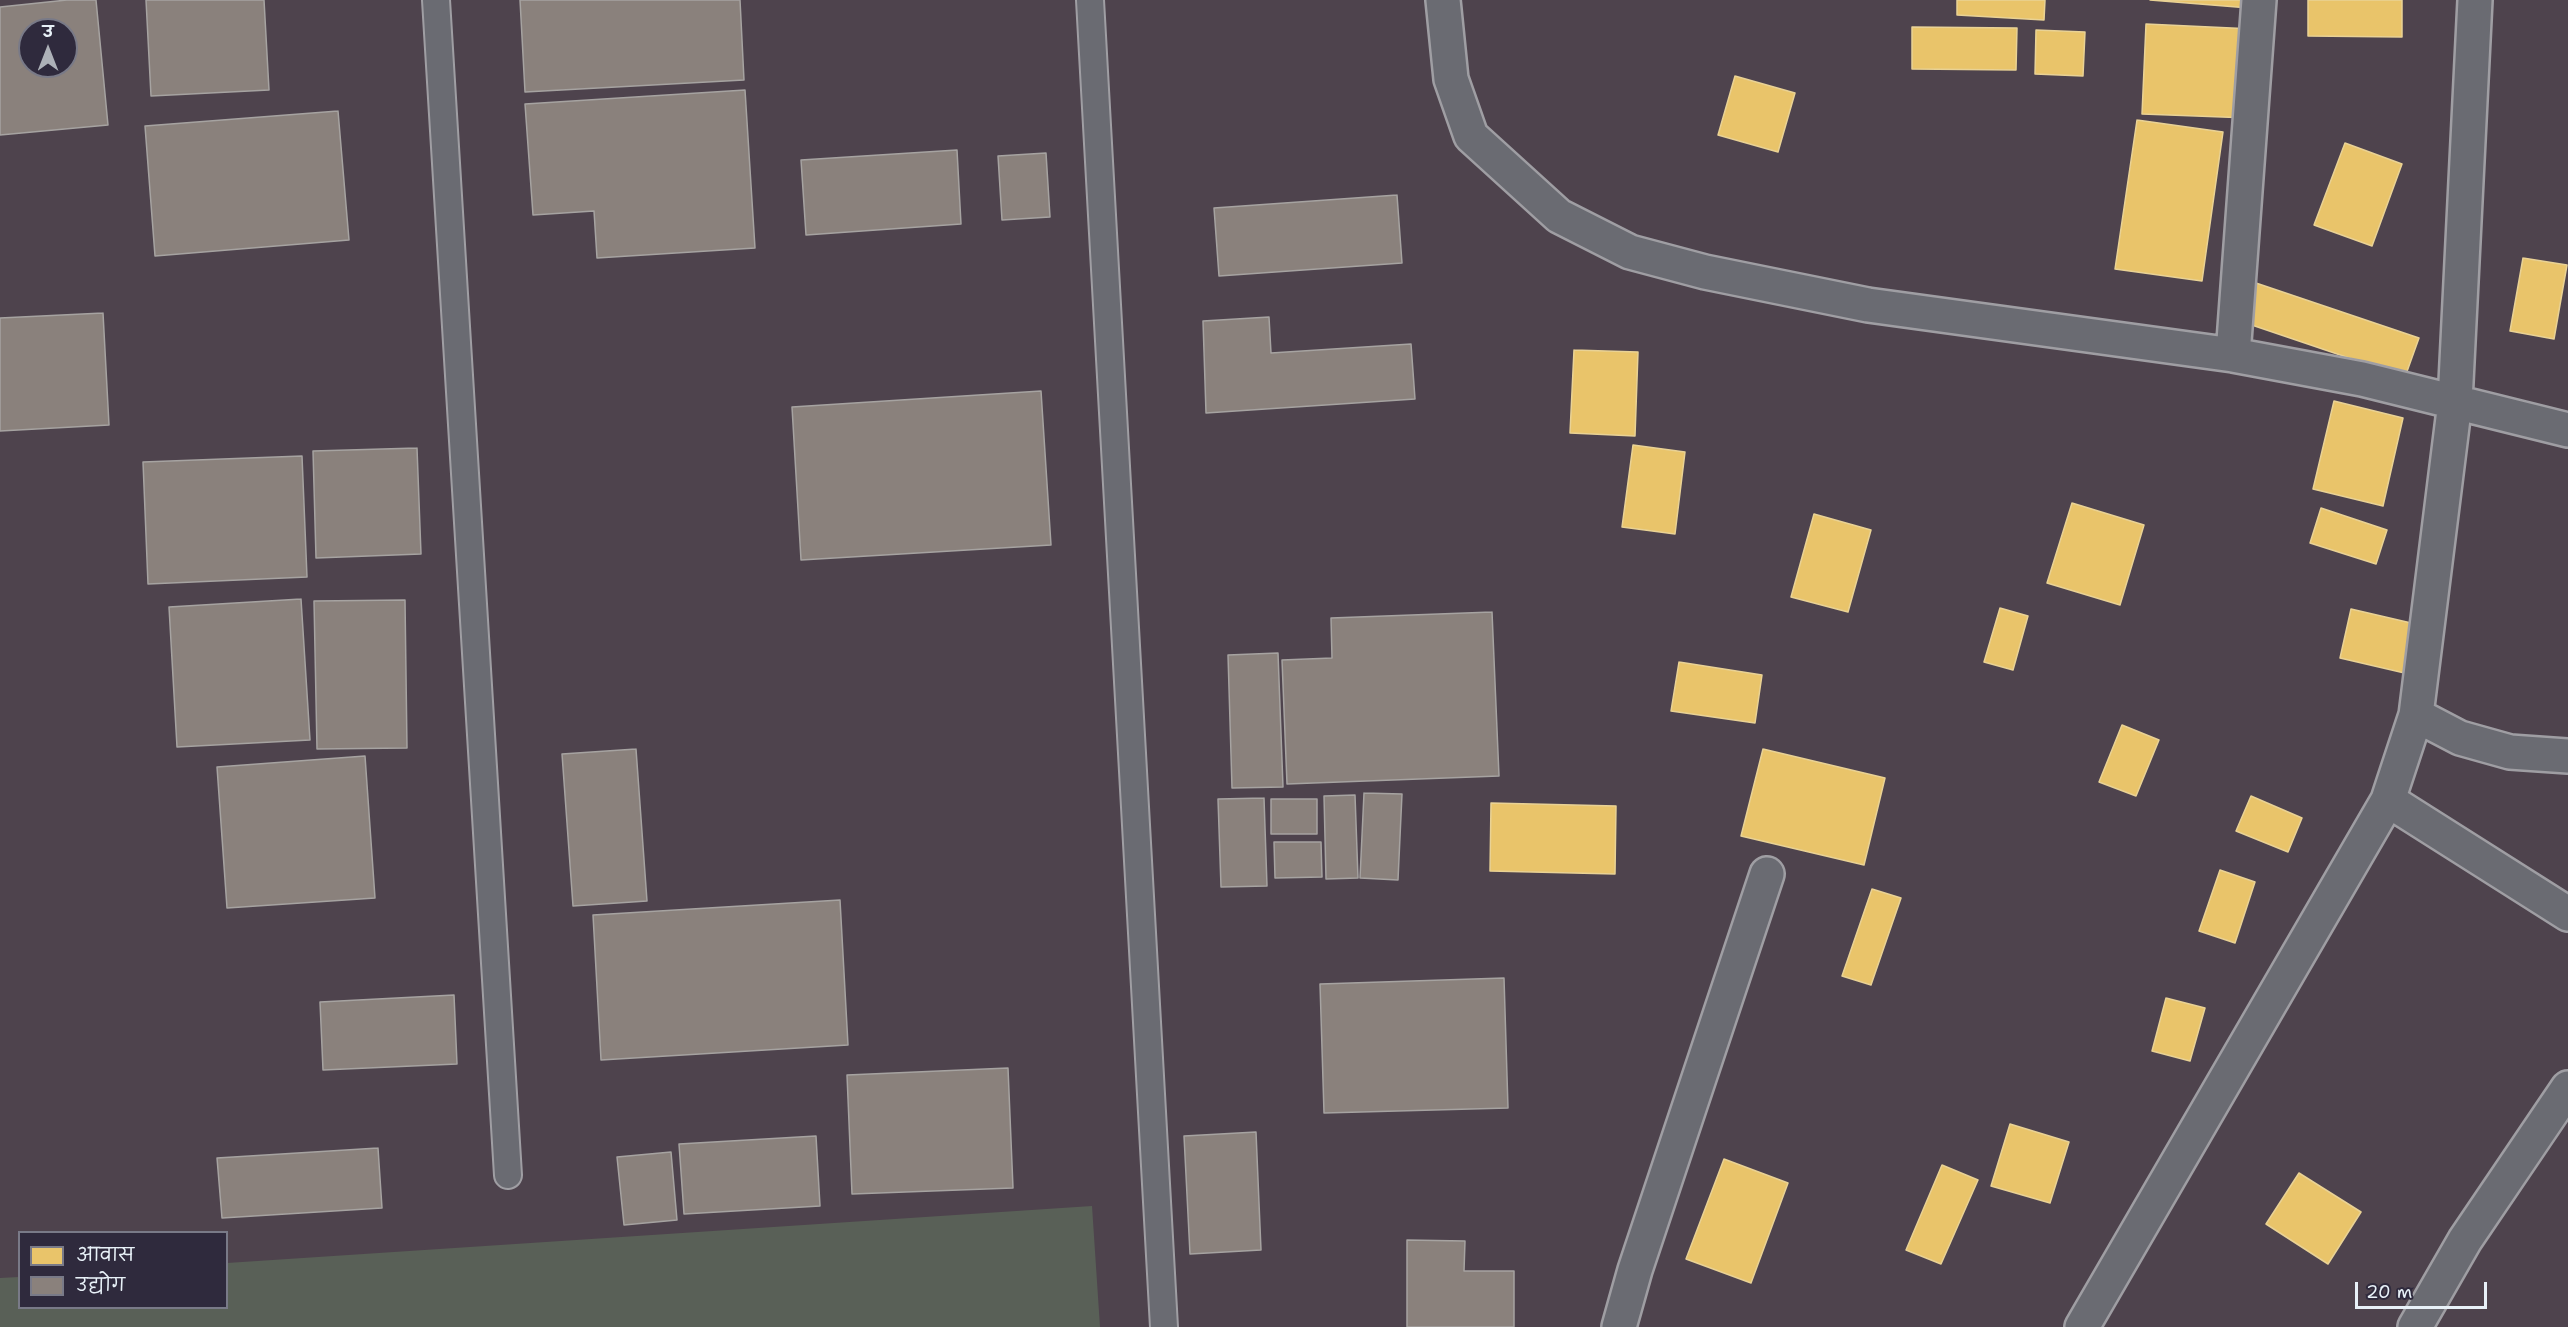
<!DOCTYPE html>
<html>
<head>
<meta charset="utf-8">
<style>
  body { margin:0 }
  #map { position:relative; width:2568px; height:1327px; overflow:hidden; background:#403a42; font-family:"Shantell Sans","Playpen Sans Deva",sans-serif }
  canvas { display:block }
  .legend { position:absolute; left:18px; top:1231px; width:210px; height:78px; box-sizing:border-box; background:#2f2a3d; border:2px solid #797a88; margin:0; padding:8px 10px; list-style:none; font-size:18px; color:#e8f1f8 }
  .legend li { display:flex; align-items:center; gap:12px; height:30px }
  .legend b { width:30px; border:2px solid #797a88 }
  .north { position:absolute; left:18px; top:18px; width:60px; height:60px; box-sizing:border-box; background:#2f2a3d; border:2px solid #797a88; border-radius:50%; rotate:0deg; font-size:16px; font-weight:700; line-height:24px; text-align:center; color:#e8f1f8 }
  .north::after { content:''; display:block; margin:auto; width:21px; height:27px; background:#adb1b8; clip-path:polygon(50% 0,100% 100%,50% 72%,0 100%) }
  .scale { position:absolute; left:2355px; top:1282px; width:132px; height:27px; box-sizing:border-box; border:3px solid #e8f1f8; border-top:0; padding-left:8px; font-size:18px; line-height:21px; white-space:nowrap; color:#e8f1f8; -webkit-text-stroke:4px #2f2a3d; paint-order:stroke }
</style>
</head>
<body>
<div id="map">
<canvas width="2568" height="1327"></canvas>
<ul class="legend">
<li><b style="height:16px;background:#e9c46a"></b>आवास</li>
<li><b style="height:16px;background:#8a817c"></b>उद्योग</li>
</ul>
<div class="north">उ</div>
<div class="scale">20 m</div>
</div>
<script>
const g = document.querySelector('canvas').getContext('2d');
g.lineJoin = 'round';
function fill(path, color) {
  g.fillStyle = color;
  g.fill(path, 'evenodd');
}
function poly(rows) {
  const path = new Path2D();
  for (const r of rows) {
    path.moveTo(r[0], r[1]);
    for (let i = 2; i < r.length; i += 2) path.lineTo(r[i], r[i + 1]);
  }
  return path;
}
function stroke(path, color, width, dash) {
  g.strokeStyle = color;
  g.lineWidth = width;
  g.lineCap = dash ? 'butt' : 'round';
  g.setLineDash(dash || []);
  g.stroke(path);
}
fill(poly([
  [0,0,2568,0,2568,1327,0,1327],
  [30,30,66,30,66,66,30,66],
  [20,1232,226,1232,226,1308,20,1308]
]), '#4e434d');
fill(poly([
  [1092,1206,1100,1327,0,1327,0,1278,19,1277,20,1308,226,1308,227,1263]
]), '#596057');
const homes = poly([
  [1957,0,2045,0,2044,20,1957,15,1957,0],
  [2150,0,2250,0,2249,8,2150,0],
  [2308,0,2402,0,2402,37,2308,36,2308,0],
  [2146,24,2253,29,2249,118,2142,114,2146,24],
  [1912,27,2017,28,2016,70,1912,69,1912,27],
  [2036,30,2085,32,2083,76,2035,74,2036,30],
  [1735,76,1795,93,1778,152,1718,135,1735,76],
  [2137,120,2223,132,2202,281,2115,269,2137,120],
  [2345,143,2402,164,2372,246,2314,225,2345,143],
  [2523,258,2567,265,2554,339,2510,331,2523,258],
  [2253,282,2419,338,2405,377,2240,321,2253,282],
  [1574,350,1638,352,1635,436,1570,433,1574,350],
  [2334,401,2403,418,2383,506,2313,489,2334,401],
  [1633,445,1685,452,1675,534,1622,527,1633,445],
  [2072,503,2144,525,2120,605,2047,583,2072,503],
  [2321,508,2387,530,2376,564,2310,543,2321,508],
  [1814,514,1871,530,1848,612,1791,597,1814,514],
  [2000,608,2028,616,2013,670,1984,662,2000,608],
  [2351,609,2424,626,2413,675,2340,658,2351,609],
  [1679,662,1762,675,1755,723,1671,711,1679,662],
  [2122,725,2159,740,2136,796,2099,782,2122,725],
  [1763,749,1885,778,1864,865,1741,836,1763,749],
  [2251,796,2302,818,2288,852,2236,831,2251,796],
  [1491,803,1616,806,1615,874,1490,871,1491,803],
  [2220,870,2255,882,2235,943,2199,931,2220,870],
  [1872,889,1901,898,1871,985,1842,976,1872,889],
  [2166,998,2205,1008,2190,1061,2152,1051,2166,998],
  [2010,1124,2069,1142,2050,1203,1991,1186,2010,1124],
  [1724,1159,1788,1183,1751,1283,1686,1259,1724,1159],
  [1942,1165,1978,1180,1941,1264,1906,1250,1942,1165],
  [2299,1173,2361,1212,2328,1264,2266,1224,2299,1173]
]);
fill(homes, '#e9c46a');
stroke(homes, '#e9d295', 1.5);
const industry = poly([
  [67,0,96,0,108,125,0,135,0,7,67,0],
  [30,30,66,30,66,66,30,66,30,30],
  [146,0,264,0,269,90,151,96,146,0],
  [520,0,740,0,744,80,525,92,520,0],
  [745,90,755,248,597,258,594,211,533,215,525,104,745,90],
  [338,111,349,240,155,256,145,126,338,111],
  [957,150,961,224,806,235,801,160,957,150],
  [1046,153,1050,217,1002,220,998,156,1046,153],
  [1397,195,1402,263,1219,276,1214,208,1397,195],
  [103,313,109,425,0,431,0,318,103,313],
  [1269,317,1271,353,1411,344,1415,399,1206,413,1203,321,1269,317],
  [1041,391,1051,545,801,560,792,407,1041,391],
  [417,448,421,554,316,558,313,451,417,448],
  [302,456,307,577,148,584,143,462,302,456],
  [301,599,310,740,177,747,169,607,301,599],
  [405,600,407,748,317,749,314,601,405,600],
  [1492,612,1499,776,1287,784,1282,660,1332,658,1331,618,1492,612],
  [1278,653,1283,787,1232,788,1228,655,1278,653],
  [636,749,647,901,573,906,562,754,636,749],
  [365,756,375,898,227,908,217,767,365,756],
  [1364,793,1402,794,1398,880,1360,878,1364,793],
  [1355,795,1358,878,1326,879,1324,796,1355,795],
  [1264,798,1267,886,1221,887,1218,799,1264,798],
  [1271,799,1317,799,1317,834,1271,834,1271,799],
  [1274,842,1321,842,1322,877,1275,878,1274,842],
  [840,900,848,1045,601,1060,593,915,840,900],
  [1504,978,1508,1108,1324,1113,1320,984,1504,978],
  [454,995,457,1064,323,1070,320,1002,454,995],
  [1008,1068,1013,1188,852,1194,847,1075,1008,1068],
  [1256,1132,1261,1250,1190,1254,1184,1136,1256,1132],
  [816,1136,820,1206,684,1214,679,1144,816,1136],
  [378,1148,382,1208,222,1218,217,1158,378,1148],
  [671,1152,677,1220,624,1225,617,1157,671,1152],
  [1407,1240,1465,1241,1464,1271,1514,1271,1514,1327,1407,1327,1407,1240]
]);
fill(industry, '#8a817c');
stroke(industry, '#a6a3a1', 1.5);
const lane = poly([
  [436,0,508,1175],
  [1090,0,1164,1327]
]);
const street = poly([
  [1443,0,1451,79,1471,136,1559,216,1630,252,1705,272,1868,305,2233,355,2362,379,2568,430],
  [2233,355,2259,0],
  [2416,715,2460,738,2510,752,2568,756],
  [2388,800,2568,914],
  [1619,1327,1635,1270,1767,874],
  [2082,1327,2388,800,2416,715,2455,402,2475,0],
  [2415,1327,2465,1240,2568,1088]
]);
stroke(lane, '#9f9ea3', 30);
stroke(street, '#9f9ea3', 38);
stroke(lane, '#6a6b72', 26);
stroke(street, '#6a6b72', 33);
</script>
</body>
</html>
